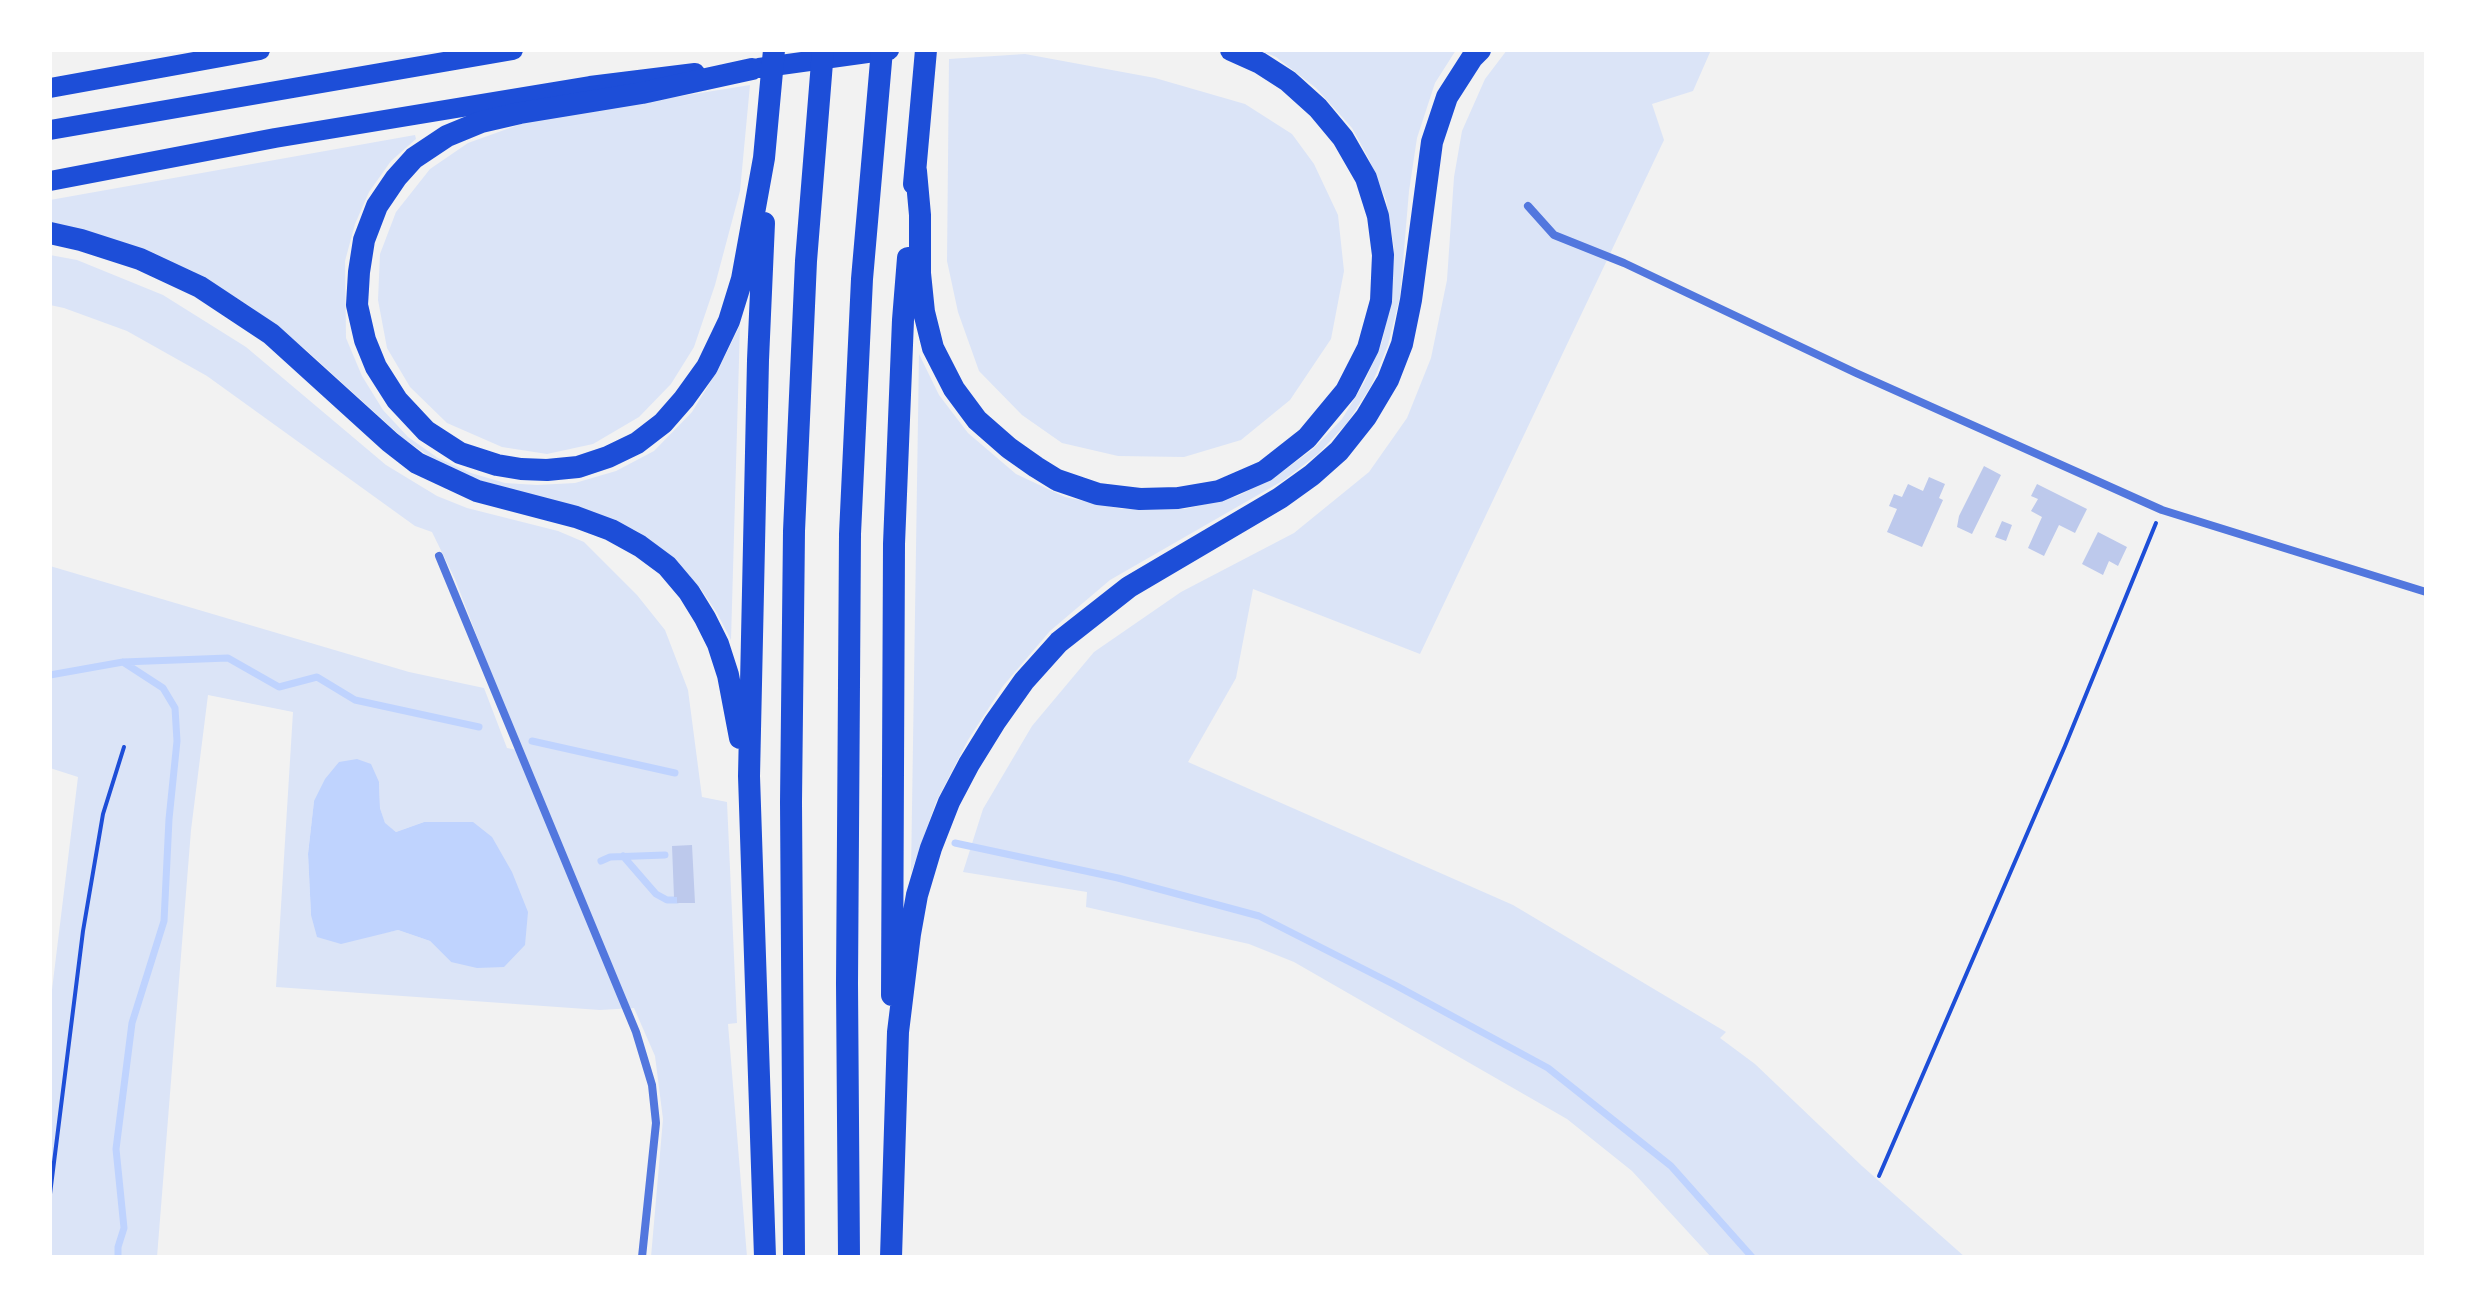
<!DOCTYPE html>
<html>
<head>
<meta charset="utf-8">
<style>
  body { margin:0 }
  #map { position:relative; width:2476px; height:1307px; overflow:hidden; background:#f2f2f2; font-family:"Fira Sans Condensed",sans-serif }
  canvas { display:block }
  .frame { position:absolute; inset:0; border:52px solid #fff; pointer-events:none }
</style>
</head>
<body>
<div id="map">
<canvas width="2476" height="1307"></canvas>
<div class="frame"></div>
</div>
<script>
const g = document.querySelector('canvas').getContext('2d');
g.lineJoin = 'round';
function fill(path, color) {
  g.fillStyle = color;
  g.fill(path, 'evenodd');
}
function poly(rows) {
  const path = new Path2D();
  for (const r of rows) {
    path.moveTo(r[0], r[1]);
    for (let i = 2; i < r.length; i += 2) path.lineTo(r[i], r[i + 1]);
  }
  return path;
}
function stroke(path, color, width, dash) {
  g.strokeStyle = color;
  g.lineWidth = width;
  g.lineCap = dash ? 'butt' : 'round';
  g.setLineDash(dash || []);
  g.stroke(path);
}
fill(poly([
  [1259,50,1456,50,1435,83,1417,138,1409,191,1400,297,1388,345,1371,386,1347,423,1318,454,1284,480,1110,580,1050,631,1003,686,968,740,936,802,911,873,919,354,939,395,968,433,1016,474,1065,497,1122,509,1185,509,1238,496,1279,474,1313,449,1342,419,1364,383,1382,342,1392,296,1394,248,1386,200,1369,159,1352,128,1316,88,1276,57],
  [1507,50,1711,50,1693,91,1652,104,1664,140,1420,654,1253,589,1236,678,1188,762,1513,905,1726,1032,1720,1038,1755,1064,1862,1166,1965,1257,1711,1257,1632,1171,1567,1119,1294,962,1249,944,1086,907,1087,892,963,872,983,809,1032,726,1094,652,1181,592,1294,533,1369,472,1407,418,1431,358,1447,280,1454,177,1462,131,1485,79],
  [1025,54,1155,78,1245,104,1292,134,1314,164,1338,215,1344,271,1331,339,1290,400,1241,440,1184,457,1118,456,1062,443,1022,415,979,371,958,312,947,261,949,59],
  [750,85,740,191,715,285,694,347,671,384,639,417,593,444,547,454,502,447,447,423,410,387,387,348,378,300,380,254,396,212,430,169,468,143,532,120],
  [415,135,416,139,391,161,369,192,355,224,345,261,346,338,362,376,383,410,408,437,438,458,471,473,505,483,537,485,575,483,616,471,654,451,692,412,719,368,740,325,731,640,717,613,701,589,670,555,637,531,598,514,468,477,436,461,404,439,305,349,251,307,192,271,126,244,50,224,50,200],
  [50,255,77,260,163,295,246,347,386,465,437,496,467,508,558,531,584,542,637,595,665,630,688,690,702,797,727,802,737,1023,728,1024,747,1257,651,1257,663,1119,655,1056,634,1008,600,1010,276,987,293,712,208,695,191,830,157,1257,50,1257,50,1006,78,777,50,768,50,566,409,672,484,688,507,748,521,751,455,579,432,532,415,526,207,376,127,331,64,308,50,305],
  [379,782,380,808,385,824,396,832,424,822,451,962,430,941,398,930,373,935,311,915,308,854,314,801]
]), '#dbe4f7');
fill(poly([
  [357,759,371,764,379,782,380,808,385,823,396,832,424,822,473,822,492,837,512,872,528,912,525,945,504,967,477,968,451,962,430,941,398,930,341,944,317,937,311,915,308,854,314,801,325,779,339,762]
]), '#bfd3fe');
stroke(poly([
  [50,675,123,662,228,658,279,687,317,677,355,700,479,727],
  [532,741,675,773],
  [955,843,1118,878,1259,916,1395,985,1548,1068,1671,1166,1752,1257],
  [623,856,656,894,667,900,677,900],
  [601,861,610,857,665,855],
  [118,1257,118,1247,124,1228,116,1149,132,1023,164,921,169,819,177,741,175,708,163,688,123,662]
]), '#bfd3fe', 7);
fill(poly([
  [1984,466,2001,475,1972,534,1957,527,1959,516],
  [1929,477,1945,484,1939,498,1943,500,1922,547,1887,532,1897,509,1889,506,1894,494,1902,497,1908,484,1923,491],
  [2037,484,2087,509,2075,533,2059,525,2044,556,2028,548,2042,517,2031,511,2038,499,2031,496],
  [2002,521,2012,525,2006,541,1995,537],
  [2098,532,2127,547,2118,566,2109,561,2103,575,2082,564],
  [692,845,695,903,677,903,677,897,674,897,672,846]
]), '#bdc9ec');
stroke(poly([
  [1879,1176,2065,746,2156,523],
  [50,1194,83,931,103,814,124,747]
]), '#1d4ed8', 4);
stroke(poly([
  [1528,206,1554,235,1624,263,1856,373,2162,510,2426,592],
  [439,556,636,1032,652,1085,656,1123,642,1257]
]), '#5277de', 8);
stroke(poly([
  [759,68,889,50],
  [50,88,260,50],
  [50,130,513,50],
  [50,181,275,138,590,86,695,73]
]), '#1d4ed8', 20);
stroke(poly([
  [752,69,642,93,520,113,481,122,447,136,414,158,396,178,377,206,364,240,359,272,357,305,365,340,376,367,397,400,426,431,460,453,497,465,521,469,547,470,578,467,608,457,637,443,663,423,684,399,707,367,729,321,742,279,764,158,774,50],
  [916,171,920,215,920,273,924,312,933,348,954,389,977,420,1009,448,1036,467,1057,480,1098,494,1140,499,1178,498,1219,491,1265,471,1307,438,1346,391,1368,348,1381,301,1383,255,1378,216,1366,178,1343,138,1318,108,1288,81,1260,63,1231,50],
  [914,184,926,50],
  [764,223,758,360,749,776,765,1257],
  [50,233,81,240,140,259,200,287,271,334,390,442,417,463,477,491,576,517,611,530,640,546,667,566,689,592,705,618,718,644,728,675,740,738],
  [892,995,894,544,903,320,908,258],
  [794,1257,791,802,794,531,806,261,823,50],
  [849,1257,847,983,850,534,862,279,882,50],
  [891,1257,898,1032,910,934,917,895,931,848,949,802,969,764,995,722,1024,681,1059,642,1129,587,1280,498,1312,475,1339,451,1366,417,1388,380,1402,344,1411,300,1432,142,1447,97,1472,58,1480,50]
]), '#1d4ed8', 22);
</script>
</body>
</html>
